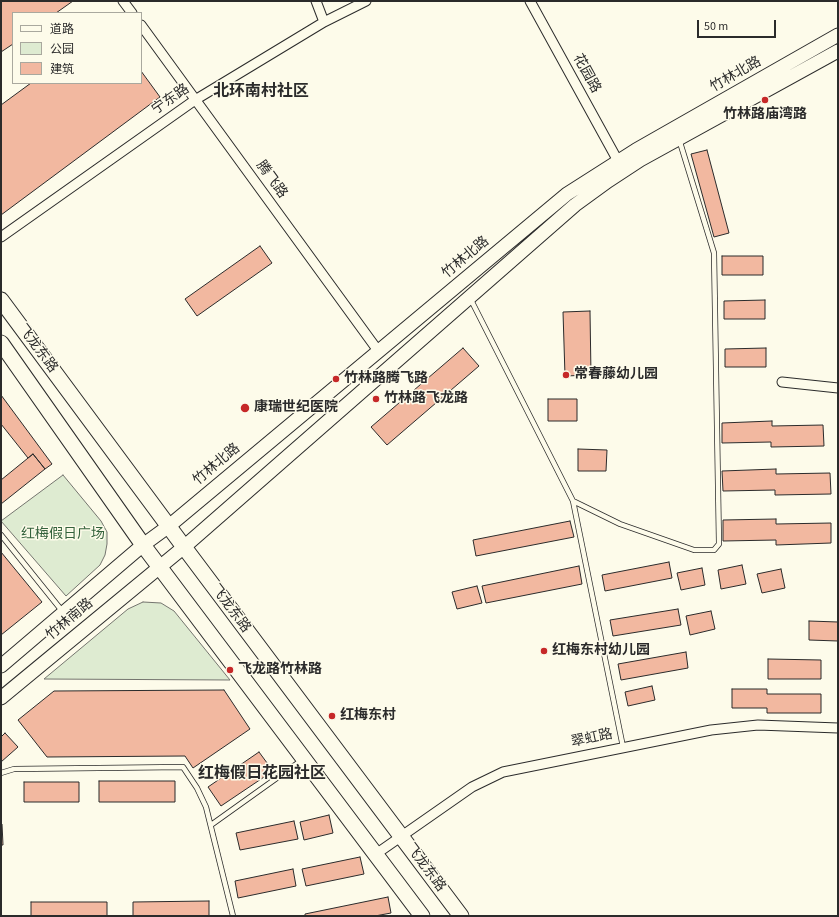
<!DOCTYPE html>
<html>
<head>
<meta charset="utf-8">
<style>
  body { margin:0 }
  #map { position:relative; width:839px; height:917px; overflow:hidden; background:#fdfbea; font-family:"Source Sans 3","Noto Sans SC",sans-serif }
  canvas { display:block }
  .frame { position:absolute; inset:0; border:2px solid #2b2b2b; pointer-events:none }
  .legend { position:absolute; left:12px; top:12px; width:130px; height:72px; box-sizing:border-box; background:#fdfbea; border:1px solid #a9a89e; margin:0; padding:5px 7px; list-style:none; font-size:12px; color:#2b2b2b }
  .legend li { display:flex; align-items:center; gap:8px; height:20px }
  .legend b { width:20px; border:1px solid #a9a89e }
  .scale { position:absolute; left:697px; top:20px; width:79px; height:18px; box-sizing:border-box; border:2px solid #2b2b2b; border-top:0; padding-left:5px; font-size:12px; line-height:14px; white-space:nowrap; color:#2b2b2b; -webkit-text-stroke:3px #fdfbea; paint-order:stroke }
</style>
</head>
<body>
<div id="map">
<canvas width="839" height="917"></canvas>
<div class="frame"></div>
<ul class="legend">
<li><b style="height:5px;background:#fdfbea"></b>道路</li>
<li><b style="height:11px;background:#deebd1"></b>公园</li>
<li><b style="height:11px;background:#f2b8a0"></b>建筑</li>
</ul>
<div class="scale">50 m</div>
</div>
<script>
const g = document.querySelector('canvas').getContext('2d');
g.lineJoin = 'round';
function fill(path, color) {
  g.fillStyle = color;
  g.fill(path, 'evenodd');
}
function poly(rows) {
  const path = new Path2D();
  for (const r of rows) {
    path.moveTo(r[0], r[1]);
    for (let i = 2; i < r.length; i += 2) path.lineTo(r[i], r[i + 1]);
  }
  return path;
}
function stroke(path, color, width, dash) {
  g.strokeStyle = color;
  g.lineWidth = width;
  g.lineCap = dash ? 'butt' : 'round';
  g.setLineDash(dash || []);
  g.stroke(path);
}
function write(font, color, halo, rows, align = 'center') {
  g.font = font + ' "Source Sans 3","Noto Sans SC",sans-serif';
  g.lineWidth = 3;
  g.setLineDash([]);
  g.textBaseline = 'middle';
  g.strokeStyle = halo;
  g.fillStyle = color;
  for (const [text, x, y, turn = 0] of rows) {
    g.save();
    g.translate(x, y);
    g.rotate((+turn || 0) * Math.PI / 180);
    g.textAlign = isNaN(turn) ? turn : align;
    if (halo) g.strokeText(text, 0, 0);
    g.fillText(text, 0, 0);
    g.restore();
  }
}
const green = poly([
  [63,475,101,521,107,532,107,544,105,555,100,565,66,596,1,521,63,475],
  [143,602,161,603,174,611,230,680,44,679,128,609,143,602]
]);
fill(green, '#deebd1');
stroke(green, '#74746e', 1);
const building = poly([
  [1,1,73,1,56,13,13,13,13,44,1,52,1,1],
  [141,71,160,97,1,215,1,105,31,83,141,83,141,71],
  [707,150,729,233,714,237,691,154,707,150],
  [260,246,272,263,197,316,185,299,260,246],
  [722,256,763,256,763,275,722,275,722,256],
  [765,300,765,319,724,319,724,301,765,300],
  [590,311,591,375,565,376,563,312,590,311],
  [463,348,479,366,387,445,371,427,463,348],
  [766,348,766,367,725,367,725,349,766,348],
  [1,395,52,464,45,469,33,454,28,458,1,424,1,395],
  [548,399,577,399,577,421,548,421,548,399],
  [772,421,772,426,823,425,824,446,771,447,771,442,722,443,722,423,772,421],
  [578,449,607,450,606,471,578,471,578,449],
  [33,454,45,469,1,504,1,480,33,454],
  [776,469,776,474,830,473,831,494,775,495,775,490,723,491,722,471,776,469],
  [776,519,776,524,831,523,831,543,776,545,776,540,723,541,723,520,776,519],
  [570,521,574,537,476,556,473,540,570,521],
  [1,552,42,602,1,635,1,552],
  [669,562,672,578,605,591,602,575,669,562],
  [742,565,746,584,721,589,718,570,742,565],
  [579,566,582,584,486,603,482,586,579,566],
  [702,568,705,585,681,590,677,573,702,568],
  [781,569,785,588,762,593,757,574,781,569],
  [477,586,482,603,457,609,452,592,477,586],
  [678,609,681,625,613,636,610,620,678,609],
  [711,611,715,629,690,635,686,616,711,611],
  [809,621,838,622,838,641,809,640,809,621],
  [686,652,688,668,621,680,618,664,686,652],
  [768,659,821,660,821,679,768,679,768,659],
  [652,686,655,700,628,706,625,692,652,686],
  [732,689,767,689,767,694,821,694,821,713,767,713,767,708,732,708,732,689],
  [224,690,250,729,193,768,185,756,47,757,18,720,54,691,224,690],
  [5,733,18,747,1,762,1,737,5,733],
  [259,752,273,771,221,806,208,787,259,752],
  [99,781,175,781,175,802,99,802,99,781],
  [24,782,79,782,79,802,24,802,24,782],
  [329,815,333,833,304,840,300,822,329,815],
  [294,821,298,839,240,850,236,833,294,821],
  [1,824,2,824,3,845,1,845,1,824],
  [360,857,364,874,306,886,302,869,360,857],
  [293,869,296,886,238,898,235,881,293,869],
  [388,897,391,913,375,916,305,916,305,914,388,897],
  [209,901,209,916,133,916,133,902,209,901],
  [31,902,107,902,107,916,31,916,31,902]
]);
fill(building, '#f2b8a0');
stroke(building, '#2b2b2b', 1);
const lane = poly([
  [470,298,573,501,620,524,694,550,714,550,719,544,714,253,679,139],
  [573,501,623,747],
  [1,535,63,612],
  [1,773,14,769,183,767,197,788,206,807,233,916],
  [211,825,302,760]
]);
const street = poly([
  [123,1,132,13],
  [316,1,324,22],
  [530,1,618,161],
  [141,25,379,352],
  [1,237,195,100,324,22,366,1],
  [782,382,838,388],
  [376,854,472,787,503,772,711,730,758,725,838,728]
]);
const secondary = poly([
  [1,666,143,545,169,526,567,194,636,150,838,35],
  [1,698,184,547,575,205,608,181,640,160,838,51]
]);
const primary = poly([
  [1,300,184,547,461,916],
  [1,343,143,545,422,916]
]);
stroke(lane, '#2b2b2b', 6);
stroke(street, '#2b2b2b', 11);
stroke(secondary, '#2b2b2b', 15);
stroke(primary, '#2b2b2b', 17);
stroke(lane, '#fdfbea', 4.5);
stroke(street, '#fdfbea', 9);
stroke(secondary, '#fdfbea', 13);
stroke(primary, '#fdfbea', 15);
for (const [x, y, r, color] of [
  [765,100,4,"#c62828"],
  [566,375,4,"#c62828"],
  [336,379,4,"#c62828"],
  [376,399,4,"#c62828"],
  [245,408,5,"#c62828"],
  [544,651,4,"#c62828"],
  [230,670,4,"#c62828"],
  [332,716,4,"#c62828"]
]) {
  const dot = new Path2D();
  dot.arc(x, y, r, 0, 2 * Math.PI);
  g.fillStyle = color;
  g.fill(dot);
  stroke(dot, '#fdfbea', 1.5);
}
write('14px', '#2b2b2b', '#fdfbea', [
  ["花园路",586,74,61],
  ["竹林北路",736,75,-30],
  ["宁东路",171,100,-35],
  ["腾飞路",271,180,54],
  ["竹林北路",466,258,-40],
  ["飞龙东路",37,349,53],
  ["竹林北路",217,465,-40],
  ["飞龙东路",230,609,53],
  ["竹林南路",70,620,-40],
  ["翠虹路",592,739,-12],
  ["飞龙东路",425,868,53]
]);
write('bold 14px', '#2b2b2b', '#fdfbea', [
  ["竹林路庙湾路",765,115,"center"],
  ["常春藤幼儿园",574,375],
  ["竹林路腾飞路",344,379],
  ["竹林路飞龙路",384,399],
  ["康瑞世纪医院",254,408],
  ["红梅东村幼儿园",552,651],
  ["飞龙路竹林路",238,670],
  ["红梅东村",340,716]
], 'left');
write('14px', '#34623c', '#fdfbea', [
  ["红梅假日广场",63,535]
]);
write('bold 16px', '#2b2b2b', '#fdfbea', [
  ["北环南村社区",261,92],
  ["红梅假日花园社区",262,774]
]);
</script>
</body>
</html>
